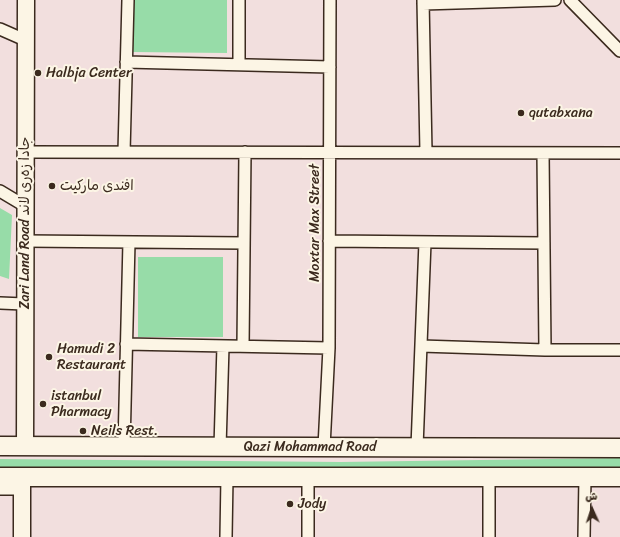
<!DOCTYPE html>
<html>
<head>
<meta charset="utf-8">
<style>
  body { margin:0 }
  #map { position:relative; width:620px; height:537px; overflow:hidden; background:#f2dfde; font-family:Sriracha,"Playpen Sans Arabic",sans-serif }
  canvas { display:block }
  .north { position:absolute; left:572px; top:489px; width:40px; height:40px; -webkit-text-stroke:3px #fcf5e5; paint-order:stroke; rotate:357deg; font-size:11px; font-weight:700; line-height:16px; text-align:center; color:#3b2a1e }
  .north::after { content:''; display:block; margin:auto; width:14px; height:18px; background:#3b2a1e; clip-path:polygon(50% 0,100% 100%,50% 72%,0 100%) }
</style>
</head>
<body>
<div id="map">
<canvas width="620" height="537"></canvas>
<div class="north">ش</div>
</div>
<script>
const g = document.querySelector('canvas').getContext('2d');
g.lineJoin = 'round';
function fill(path, color) {
  g.fillStyle = color;
  g.fill(path, 'evenodd');
}
function poly(rows) {
  const path = new Path2D();
  for (const r of rows) {
    path.moveTo(r[0], r[1]);
    for (let i = 2; i < r.length; i += 2) path.lineTo(r[i], r[i + 1]);
  }
  return path;
}
function stroke(path, color, width, dash) {
  g.strokeStyle = color;
  g.lineWidth = width;
  g.lineCap = dash ? 'butt' : 'round';
  g.setLineDash(dash || []);
  g.stroke(path);
}
function write(font, color, halo, rows, align = 'center') {
  g.font = font + ' Sriracha,"Playpen Sans Arabic",sans-serif';
  g.lineWidth = 4;
  g.setLineDash([]);
  g.textBaseline = 'middle';
  g.strokeStyle = halo;
  g.fillStyle = color;
  for (const [text, x, y, turn = 0] of rows) {
    g.save();
    g.translate(x, y);
    g.rotate((+turn || 0) * Math.PI / 180);
    g.textAlign = isNaN(turn) ? turn : align;
    if (halo) g.strokeText(text, 0, 0);
    g.fillText(text, 0, 0);
    g.restore();
  }
}
fill(poly([
  [133,0,227,0,227,53,132,52],
  [0,208,12,215,9,279,0,276],
  [138,257,223,257,223,337,138,337],
  [620,458,620,472,0,469,0,459,341,462]
]), '#97dca8');
const street = poly([
  [239,0,239,64],
  [423,0,426,152],
  [570,0,620,51],
  [423,4,555,0],
  [0,29,25,40],
  [126,62,330,67],
  [25,152,620,153],
  [124,152,128,0],
  [543,153,545,350],
  [0,191,25,206],
  [25,241,244,243],
  [329,241,544,243],
  [0,303,24,304],
  [126,344,329,348],
  [243,346,245,152],
  [421,346,545,350,620,350],
  [124,446,129,242],
  [220,447,223,346],
  [324,447,329,348,330,0],
  [417,447,425,242],
  [489,477,489,537],
  [0,489,22,489],
  [226,537,227,477],
  [308,537,308,477],
  [584,537,585,477]
]);
const secondary = poly([
  [25,446,26,0],
  [22,477,22,537]
]);
const primary = poly([
  [0,446,620,448],
  [0,477,620,477]
]);
stroke(street, '#3b2a1e', 14);
stroke(secondary, '#3b2a1e', 19);
stroke(primary, '#3b2a1e', 21);
stroke(street, '#fcf5e5', 11);
stroke(secondary, '#fcf5e5', 16);
stroke(primary, '#fcf5e5', 18);
for (const [x, y, r, color] of [
  [38,73,4,"#3b2a1e"],
  [521,113,4,"#3b2a1e"],
  [52,186,4,"#3b2a1e"],
  [49,357,4,"#3b2a1e"],
  [43,404,4,"#3b2a1e"],
  [83,431,4,"#3b2a1e"],
  [290,504,4,"#3b2a1e"]
]) {
  const dot = new Path2D();
  dot.arc(x, y, r, 0, 2 * Math.PI);
  g.fillStyle = color;
  g.fill(dot);
  stroke(dot, '#fcf5e5', 1.5);
}
write('14px', '#3b2a1e', '#fcf5e5', [
  ["Halbja Center",46,73],
  ["qutabxana",529,113],
  ["افندى ماركيت",60,186],
  ["Hamudi 2",57,349],
  ["Restaurant",57,365],
  ["istanbul",51,396],
  ["Pharmacy",51,412],
  ["Neils Rest.",91,431],
  ["Jody",298,504]
], 'left');
write('14px', '#3b2a1e', '#fcf5e5', [
  ["Zari Land Road جادا زەری لاند",25,223,-90],
  ["Moxtar Max Street",315,223,-90],
  ["Qazi Mohammad Road",310,447]
]);
</script>
</body>
</html>
